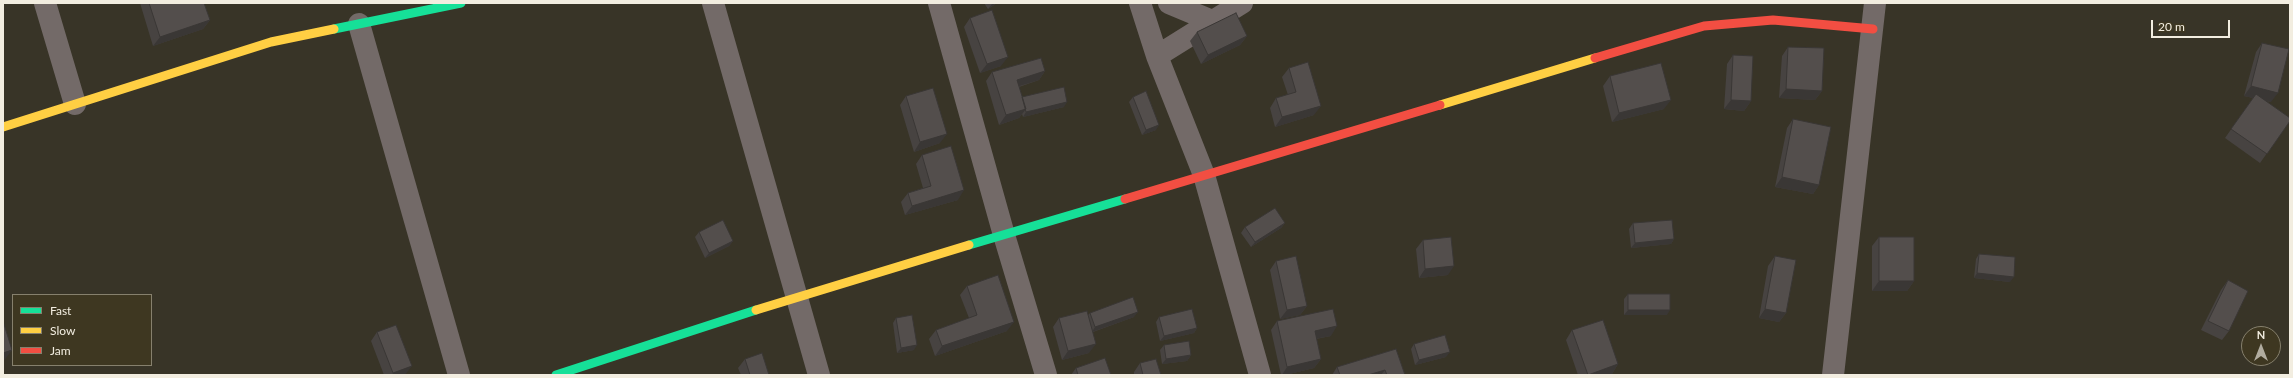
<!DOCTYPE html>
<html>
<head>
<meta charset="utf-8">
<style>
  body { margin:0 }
  #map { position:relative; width:2293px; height:378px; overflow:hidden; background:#383427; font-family:Lato,sans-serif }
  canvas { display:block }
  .frame { position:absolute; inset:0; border:4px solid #f2ede0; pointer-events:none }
  .legend { position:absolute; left:12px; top:294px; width:140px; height:72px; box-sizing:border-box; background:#3e3721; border:1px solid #86806d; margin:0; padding:5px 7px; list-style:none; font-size:12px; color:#f2ede0 }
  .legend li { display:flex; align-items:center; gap:8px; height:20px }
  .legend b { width:20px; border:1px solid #86806d }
  .north { position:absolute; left:2241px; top:326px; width:40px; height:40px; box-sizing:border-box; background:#3e3721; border:1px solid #86806d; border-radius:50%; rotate:0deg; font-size:11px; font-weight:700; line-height:16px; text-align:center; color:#f2ede0 }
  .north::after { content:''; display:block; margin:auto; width:14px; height:18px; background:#b1ac9f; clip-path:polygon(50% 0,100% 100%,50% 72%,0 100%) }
  .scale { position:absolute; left:2151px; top:20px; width:79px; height:18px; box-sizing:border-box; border:2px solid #f2ede0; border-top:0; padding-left:5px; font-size:12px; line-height:14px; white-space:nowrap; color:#f2ede0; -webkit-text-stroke:3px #3e3721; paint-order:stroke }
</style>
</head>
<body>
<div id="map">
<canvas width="2293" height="378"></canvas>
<div class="frame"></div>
<ul class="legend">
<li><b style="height:5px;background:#16e098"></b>Fast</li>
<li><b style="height:5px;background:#ffcf43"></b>Slow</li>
<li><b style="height:5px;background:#f24e42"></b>Jam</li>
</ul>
<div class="north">N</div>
<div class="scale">20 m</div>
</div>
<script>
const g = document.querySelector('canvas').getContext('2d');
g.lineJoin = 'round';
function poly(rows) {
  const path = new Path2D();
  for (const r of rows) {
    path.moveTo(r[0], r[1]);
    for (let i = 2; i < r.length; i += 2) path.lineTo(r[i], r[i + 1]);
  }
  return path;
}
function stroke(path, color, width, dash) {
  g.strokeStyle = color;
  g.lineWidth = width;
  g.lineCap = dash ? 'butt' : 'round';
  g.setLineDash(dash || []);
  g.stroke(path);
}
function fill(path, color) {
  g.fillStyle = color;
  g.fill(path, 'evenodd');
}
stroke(poly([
  [45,3,75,104],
  [713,3,819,375],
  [939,3,1004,235,1046,375],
  [1140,3,1157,56],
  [1169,3,1212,21],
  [1242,3,1157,56,1204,175,1260,375],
  [359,24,459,375],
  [1833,375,1875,3]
]), '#736a68', 22);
stroke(poly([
  [334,29,461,3],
  [969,245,1125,199],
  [556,375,756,310]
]), '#16e098', 9);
stroke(poly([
  [1440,105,1595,58],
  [3,127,271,42,334,29],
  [756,310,969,245]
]), '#ffcf43', 9);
stroke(poly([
  [1595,58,1704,26,1773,20,1873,29],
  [1125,199,1440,105]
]), '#f24e42', 9);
fill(poly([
  [140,3,204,3,210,20,203,29,153,46],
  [984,3,997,3,988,9],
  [970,18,1001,66,980,73,964,27],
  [1197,32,1247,36,1240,45,1201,64,1190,41],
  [2262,43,2271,102,2265,101,2290,121,2260,163,2225,138,2253,98,2244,96,2256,52],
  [1788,47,1822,91,1815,100,1779,98,1782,56],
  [1733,55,1751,101,1744,111,1724,109,1727,64],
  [1289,68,1314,115,1275,127,1270,108,1276,98,1288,95,1282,77],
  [1045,71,1039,80,1019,87,1022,97,1064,107,1023,117,1022,114,1019,118,999,125,986,81,992,72],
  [1610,76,1664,109,1612,122,1603,86],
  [906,96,940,143,914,152,900,105],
  [1133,97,1156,130,1142,135,1129,102],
  [1793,119,1819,185,1813,194,1775,187,1787,128],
  [922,155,958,200,905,215,901,202,908,193,923,188,916,164],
  [1285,223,1281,228,1251,247,1241,233,1245,227],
  [1633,223,1674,239,1671,244,1631,248,1629,229],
  [699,232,733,241,729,246,705,258,695,237],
  [1879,237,1914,281,1907,291,1872,291,1872,246],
  [1423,240,1448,275,1419,278,1416,249],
  [1979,254,2010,282,1974,278,1976,259],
  [1775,256,1786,313,1779,322,1759,318,1768,266],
  [1276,261,1307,306,1300,315,1280,319,1270,270],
  [2228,280,2229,331,2222,340,2201,330,2221,290],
  [967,286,1007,331,935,356,929,339,936,330,969,318,960,295],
  [1628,294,1667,315,1624,315,1624,299],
  [1090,313,1134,317,1093,332,1089,353,1062,360,1053,327,1059,318,1088,315],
  [1159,317,1197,328,1194,333,1160,341,1156,322],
  [896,318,914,350,897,353,893,323],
  [1277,321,1331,336,1316,339,1321,359,1314,368,1285,375,1281,375,1271,330],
  [1572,330,1618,364,1612,374,1608,375,1578,375,1566,340],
  [377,332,405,375,384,375,371,341],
  [1414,344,1446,357,1415,365,1411,349],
  [1164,345,1191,355,1187,361,1162,364,1160,350],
  [1396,349,1405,375,1332,375,1337,367],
  [745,359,769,375,741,375,738,368],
  [1140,363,1161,375,1134,375,1134,372],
  [1076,368,1111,375,1071,375]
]), '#474341');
fill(poly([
  [993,3,997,3,988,9,992,4],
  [210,20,203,29,153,46,160,37],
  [1247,36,1240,45,1201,64,1208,55],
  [1008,57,1001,66,980,73,987,64],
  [1045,71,1039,80,1010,89,1017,80],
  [2251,86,2278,93,2271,102,2244,96],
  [1786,89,1822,91,1815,100,1779,98],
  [1671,100,1664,109,1612,122,1619,113],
  [1731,100,1751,101,1744,111,1724,109],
  [1067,102,1064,107,1023,117,1026,112],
  [1321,106,1314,115,1275,127,1282,117],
  [1026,109,1019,118,999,125,1006,115],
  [1159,125,1156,130,1142,135,1146,130],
  [947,134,940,143,914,152,920,142],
  [1782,177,1819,185,1813,194,1775,187],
  [964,190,958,200,905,215,912,206],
  [1285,223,1281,228,1251,247,1255,242],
  [1674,239,1671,244,1631,248,1635,243],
  [733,241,729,246,705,258,709,253],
  [1454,266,1448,275,1419,278,1425,269],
  [1977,273,2014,277,2010,282,1974,278],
  [1879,281,1914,281,1907,291,1872,291],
  [1307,306,1300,315,1280,319,1287,310],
  [1765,309,1786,313,1779,322,1759,318],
  [1628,310,1670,310,1667,315,1624,315],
  [1138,312,1134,317,1092,332,1095,327],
  [1014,322,1007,331,935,356,942,346],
  [1337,326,1331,336,1308,340,1315,331],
  [1197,328,1194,333,1160,341,1164,336],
  [1096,344,1089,353,1062,360,1068,351],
  [917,345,914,350,897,353,901,348],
  [12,350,3,362,3,353],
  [1450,352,1446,357,1415,365,1419,360],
  [1191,355,1187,361,1162,364,1166,359],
  [1321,359,1314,368,1285,375,1282,375,1287,367],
  [1618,364,1612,374,1608,375,1588,375],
  [412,366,405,375,392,375,393,373],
  [1385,370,1381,375,1368,375]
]), '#3a3735');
const building = poly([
  [149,3,204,3,210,20,160,37,149,3],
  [992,10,1008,57,987,64,970,18,992,10],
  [1236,13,1247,36,1208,55,1197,32,1236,13],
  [2262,43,2289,49,2278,93,2251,86,2262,43],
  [1788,47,1824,48,1822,91,1786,89,1788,47],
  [1733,55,1753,56,1751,101,1731,100,1733,55],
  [1041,58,1045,71,1017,80,1026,109,1006,115,992,72,1041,58],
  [1308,62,1321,106,1282,117,1276,98,1296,92,1289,68,1308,62],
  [1661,63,1671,100,1619,113,1610,76,1661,63],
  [1064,87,1067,102,1026,112,1022,97,1064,87],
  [933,88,947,134,920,142,906,96,933,88],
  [1146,91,1159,125,1146,130,1133,97,1146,91],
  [2256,94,2290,118,2290,121,2267,154,2231,129,2256,94],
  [1793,119,1831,127,1819,185,1782,177,1793,119],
  [951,146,964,190,912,206,908,193,931,186,922,155,951,146],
  [1275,208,1285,223,1255,242,1245,227,1275,208],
  [723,220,733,241,709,253,699,232,723,220],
  [1672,220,1674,239,1635,243,1633,223,1672,220],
  [1451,237,1454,266,1425,269,1423,240,1451,237],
  [1879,237,1914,237,1914,281,1879,281,1879,237],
  [1979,254,2015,257,2014,277,1977,273,1979,254],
  [1296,256,1307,306,1287,310,1276,261,1296,256],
  [1775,256,1796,260,1786,313,1765,309,1775,256],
  [998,275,1014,322,942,346,936,330,977,315,967,286,998,275],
  [2228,280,2248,291,2229,331,2208,321,2228,280],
  [1628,294,1670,294,1670,310,1628,310,1628,294],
  [1133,297,1138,312,1095,327,1090,313,1133,297],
  [1192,309,1197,328,1164,336,1159,317,1192,309],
  [1333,309,1337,326,1315,331,1321,359,1287,367,1277,321,1333,309],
  [1087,311,1096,344,1068,351,1059,318,1087,311],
  [912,315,917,345,901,348,896,318,912,315],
  [1603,320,1618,364,1588,375,1572,330,1603,320],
  [3,321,12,350,3,353,3,321],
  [396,325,412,366,393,373,377,332,396,325],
  [1445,335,1450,352,1419,360,1414,344,1445,335],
  [1189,341,1191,355,1166,359,1164,345,1189,341],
  [1396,349,1405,375,1387,375,1385,370,1368,375,1340,375,1337,367,1396,349],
  [762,353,769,375,750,375,745,359,762,353],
  [1105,358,1111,375,1078,375,1076,368,1105,358],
  [1156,359,1161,375,1143,375,1140,363,1156,359]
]);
fill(building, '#534e4c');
stroke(building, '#3a3735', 1);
</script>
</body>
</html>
